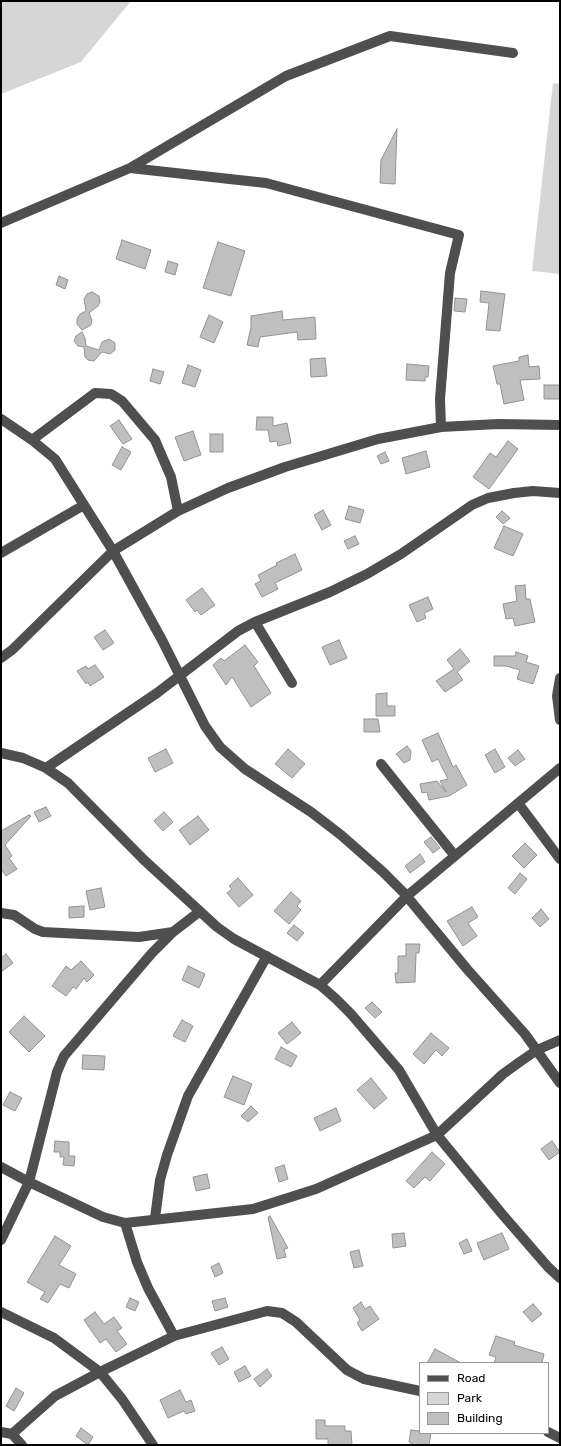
<!DOCTYPE html>
<html>
<head>
<meta charset="utf-8">
<style>
  body { margin:0 }
  #map { position:relative; width:561px; height:1446px; overflow:hidden; background:#fff; font-family:Rubik,sans-serif }
  canvas { display:block }
  .frame { position:absolute; inset:0; border:2px solid #000; pointer-events:none }
  .legend { position:absolute; left:419px; top:1362px; width:130px; height:72px; box-sizing:border-box; background:#fff; border:1px solid #999; margin:0; padding:5px 7px; list-style:none; font-size:12px; color:#000 }
  .legend li { display:flex; align-items:center; gap:8px; height:20px }
  .legend b { width:20px; border:1px solid #999 }
</style>
</head>
<body>
<div id="map">
<canvas width="561" height="1446"></canvas>
<div class="frame"></div>
<ul class="legend">
<li><b style="height:5px;background:#4f4f4f"></b>Road</li>
<li><b style="height:11px;background:#d6d6d6"></b>Park</li>
<li><b style="height:11px;background:#bfbfbf"></b>Building</li>
</ul>
</div>
<script>
const g = document.querySelector('canvas').getContext('2d');
g.lineJoin = 'round';
function fill(path, color) {
  g.fillStyle = color;
  g.fill(path, 'evenodd');
}
function poly(rows) {
  const path = new Path2D();
  for (const r of rows) {
    path.moveTo(r[0], r[1]);
    for (let i = 2; i < r.length; i += 2) path.lineTo(r[i], r[i + 1]);
  }
  return path;
}
function stroke(path, color, width, dash) {
  g.strokeStyle = color;
  g.lineWidth = width;
  g.lineCap = dash ? 'butt' : 'round';
  g.setLineDash(dash || []);
  g.stroke(path);
}
fill(poly([
  [1,1,131,1,81,62,1,94],
  [553,83,560,84,560,274,532,271]
]), '#d6d6d6');
const building = poly([
  [397,129,395,184,380,183,381,160,397,129],
  [122,240,151,250,145,269,116,259,122,240],
  [218,242,245,251,231,296,203,288,218,242],
  [168,261,178,264,175,275,165,272,168,261],
  [59,276,68,280,65,289,56,285,59,276],
  [481,291,505,294,500,331,486,330,489,303,480,302,481,291],
  [92,292,99,296,100,302,98,306,89,313,92,320,91,325,82,330,77,324,77,319,80,314,86,311,84,299,87,294,92,292],
  [455,298,467,299,465,312,454,311,455,298],
  [282,311,283,320,315,317,316,339,298,340,297,332,260,337,258,347,247,345,251,327,251,316,282,311],
  [209,315,223,322,214,343,200,337,209,315],
  [82,332,85,338,86,346,99,350,102,342,109,339,115,343,115,350,110,354,102,352,94,361,88,360,85,357,84,347,78,346,74,341,76,336,82,332],
  [528,355,529,367,539,366,540,379,520,380,524,400,504,404,500,384,497,384,493,366,519,361,519,357,528,355],
  [325,358,327,376,311,377,310,359,325,358],
  [407,364,429,366,428,377,425,377,425,381,406,380,407,364],
  [188,365,201,370,195,387,182,383,188,365],
  [153,369,164,372,160,384,150,381,153,369],
  [544,385,560,385,560,399,544,399,544,385],
  [257,417,273,417,273,426,287,423,291,443,278,446,277,441,270,442,268,430,256,430,257,417],
  [119,420,132,439,123,444,110,426,119,420],
  [193,431,201,455,184,461,175,437,193,431],
  [210,434,223,434,223,452,210,452,210,434],
  [508,441,518,449,489,489,473,477,490,453,496,457,508,441],
  [122,447,131,452,121,470,112,465,122,447],
  [426,451,430,467,406,474,402,458,426,451],
  [385,452,389,461,381,464,377,456,385,452],
  [349,506,364,510,360,523,345,519,349,506],
  [323,510,331,525,322,530,314,515,323,510],
  [502,511,510,518,503,524,496,517,502,511],
  [504,526,523,534,513,556,494,548,504,526],
  [355,536,359,544,348,549,344,541,355,536],
  [295,554,302,570,275,583,278,589,262,597,255,584,261,581,258,575,277,565,276,563,295,554],
  [525,585,526,599,530,599,535,622,515,626,513,618,506,619,503,604,517,601,515,586,525,585],
  [202,588,215,605,201,615,197,610,195,612,186,600,202,588],
  [428,597,433,609,424,613,426,618,417,622,409,605,428,597],
  [105,630,114,643,103,650,94,637,105,630],
  [339,640,347,658,330,665,322,647,339,640],
  [245,645,258,662,254,666,271,693,251,707,232,677,226,685,213,665,221,658,224,661,245,645],
  [460,649,470,661,457,672,463,680,445,692,436,681,454,669,447,660,460,649],
  [516,652,528,656,526,662,539,666,533,684,517,679,520,670,506,666,494,666,494,656,515,656,516,652],
  [95,665,104,677,90,686,88,682,86,684,77,671,86,666,88,669,95,665],
  [387,693,387,706,395,706,395,716,376,716,376,694,387,693],
  [364,719,378,719,380,732,364,732,364,719],
  [438,733,453,767,456,765,467,785,449,796,429,800,427,792,422,793,420,784,437,781,446,792,440,781,448,779,438,759,432,762,422,740,438,733],
  [407,746,411,751,410,760,404,763,396,754,407,746],
  [166,749,173,763,155,772,148,758,166,749],
  [288,749,305,764,292,778,275,764,288,749],
  [495,749,505,767,495,773,485,755,495,749],
  [518,750,525,759,515,766,508,758,518,750],
  [46,807,51,816,39,822,34,812,46,807],
  [164,812,173,822,163,831,154,821,164,812],
  [29,815,31,816,5,845,12,856,9,858,17,869,6,876,1,869,1,831,29,815],
  [198,816,209,830,190,845,179,830,198,816],
  [431,837,440,848,433,853,424,842,431,837],
  [525,843,537,855,524,868,512,856,525,843],
  [420,854,425,862,410,873,405,866,420,854],
  [520,873,527,879,515,894,508,888,520,873],
  [238,878,253,895,239,907,227,893,232,889,229,886,238,878],
  [101,888,105,907,90,910,86,891,101,888],
  [291,892,301,901,297,906,301,910,289,924,274,911,291,892],
  [84,906,84,917,69,918,69,907,84,906],
  [472,907,478,917,468,923,477,936,463,946,447,921,472,907],
  [541,909,549,919,540,927,532,918,541,909],
  [294,925,304,933,297,941,287,933,294,925],
  [406,944,420,944,419,953,416,953,415,982,396,983,395,973,398,973,398,956,406,956,406,944],
  [6,954,13,963,1,972,1,958,6,954],
  [81,961,94,975,87,982,84,978,76,989,73,987,66,996,52,986,66,966,71,970,81,961],
  [188,966,205,974,199,988,182,980,188,966],
  [372,1002,382,1012,375,1018,365,1008,372,1002],
  [24,1016,45,1036,29,1052,9,1032,24,1016],
  [182,1020,193,1026,185,1042,173,1036,182,1020],
  [292,1022,301,1033,287,1044,278,1033,292,1022],
  [431,1033,449,1048,442,1056,436,1050,424,1064,413,1054,431,1033],
  [281,1047,297,1056,291,1067,275,1059,281,1047],
  [83,1055,105,1056,104,1070,82,1069,83,1055],
  [233,1076,252,1084,244,1105,224,1097,233,1076],
  [371,1078,387,1098,374,1109,357,1090,371,1078],
  [10,1092,22,1098,15,1111,3,1105,10,1092],
  [251,1106,258,1113,248,1122,241,1116,251,1106],
  [336,1108,341,1121,320,1131,314,1118,336,1108],
  [55,1141,69,1142,69,1156,75,1156,74,1166,63,1165,64,1157,60,1157,60,1152,54,1152,55,1141],
  [552,1141,560,1152,549,1160,541,1149,552,1141],
  [432,1152,445,1164,430,1181,425,1177,414,1188,406,1181,432,1152],
  [284,1165,288,1179,279,1182,275,1168,284,1165],
  [207,1174,210,1188,196,1191,193,1177,207,1174],
  [270,1216,288,1248,284,1249,286,1257,277,1259,268,1217,270,1216],
  [404,1233,406,1246,393,1248,392,1234,404,1233],
  [502,1233,509,1249,484,1260,477,1243,502,1233],
  [55,1236,71,1246,59,1265,76,1274,69,1288,60,1284,48,1303,40,1299,45,1292,27,1282,55,1236],
  [467,1239,472,1251,464,1254,459,1243,467,1239],
  [359,1250,363,1266,354,1268,350,1252,359,1250],
  [219,1263,223,1273,215,1277,211,1267,219,1263],
  [130,1298,139,1302,135,1311,126,1307,130,1298],
  [225,1298,228,1307,215,1311,212,1301,225,1298],
  [361,1302,365,1309,370,1306,379,1319,362,1331,357,1323,360,1320,353,1308,361,1302],
  [533,1304,542,1314,532,1322,523,1312,533,1304],
  [95,1312,104,1324,114,1317,122,1328,117,1331,127,1344,116,1352,106,1339,100,1343,84,1320,95,1312],
  [496,1336,515,1342,514,1345,544,1354,542,1363,494,1363,496,1357,489,1355,496,1336],
  [222,1347,229,1359,219,1365,211,1353,222,1347],
  [435,1349,461,1363,427,1363,435,1349],
  [245,1366,251,1376,239,1382,234,1372,245,1366],
  [267,1369,272,1376,260,1387,254,1379,267,1369],
  [16,1388,24,1393,14,1411,6,1406,16,1388],
  [180,1390,186,1402,191,1400,195,1411,186,1414,184,1411,168,1418,160,1400,180,1390],
  [316,1420,325,1420,325,1426,345,1426,345,1431,351,1431,352,1445,328,1445,328,1439,316,1439,316,1420],
  [81,1428,93,1437,88,1445,76,1436,81,1428],
  [411,1430,420,1431,420,1433,431,1433,429,1445,412,1445,412,1443,409,1442,411,1430]
]);
fill(building, '#bfbfbf');
stroke(building, '#939393', 1);
stroke(poly([
  [130,168,286,76,390,36,513,53],
  [1,223,130,168,266,183,459,235,450,273,440,399,441,427],
  [1,419,32,440,55,459,113,551,162,640,205,726,220,747,245,769,311,812,341,835,383,872,404,893,467,969,525,1034,560,1083],
  [32,440,95,393,111,394,122,401,155,440,171,477,178,511],
  [1,553,84,505],
  [255,622,292,683],
  [1,658,12,650,113,551,178,511,228,488,285,467,378,439,441,427,498,424,560,425],
  [560,678,557,696,560,720],
  [1,753,23,758,46,768,68,783,144,860,217,927,234,939,320,985,335,998,351,1014,399,1070,437,1135,502,1214,548,1267,560,1278],
  [381,764,455,856],
  [46,768,157,693,238,631,255,622,330,592,367,574,401,554,472,505,488,498,514,493,533,491,560,493],
  [518,803,560,859],
  [1,913,14,915,35,929,43,932,139,937,173,932],
  [320,985,407,896,560,768],
  [1,1167,29,1182,57,1072,64,1056,152,953,173,932,199,912],
  [155,1218,160,1180,167,1155,188,1096,267,956],
  [125,1223,137,1262,148,1288,174,1336],
  [1,1240,29,1182,103,1217,125,1223,253,1209,316,1189,437,1135,503,1074,521,1061,537,1050,560,1040],
  [1,1312,54,1338,100,1372,174,1336,267,1311,282,1313,296,1322,347,1370,364,1379,420,1391],
  [1,1432,12,1434,55,1396,100,1372,122,1399,153,1445],
  [548,1432,560,1438],
  [12,1434,22,1445]
]), '#4f4f4f', 10);
</script>
</body>
</html>
